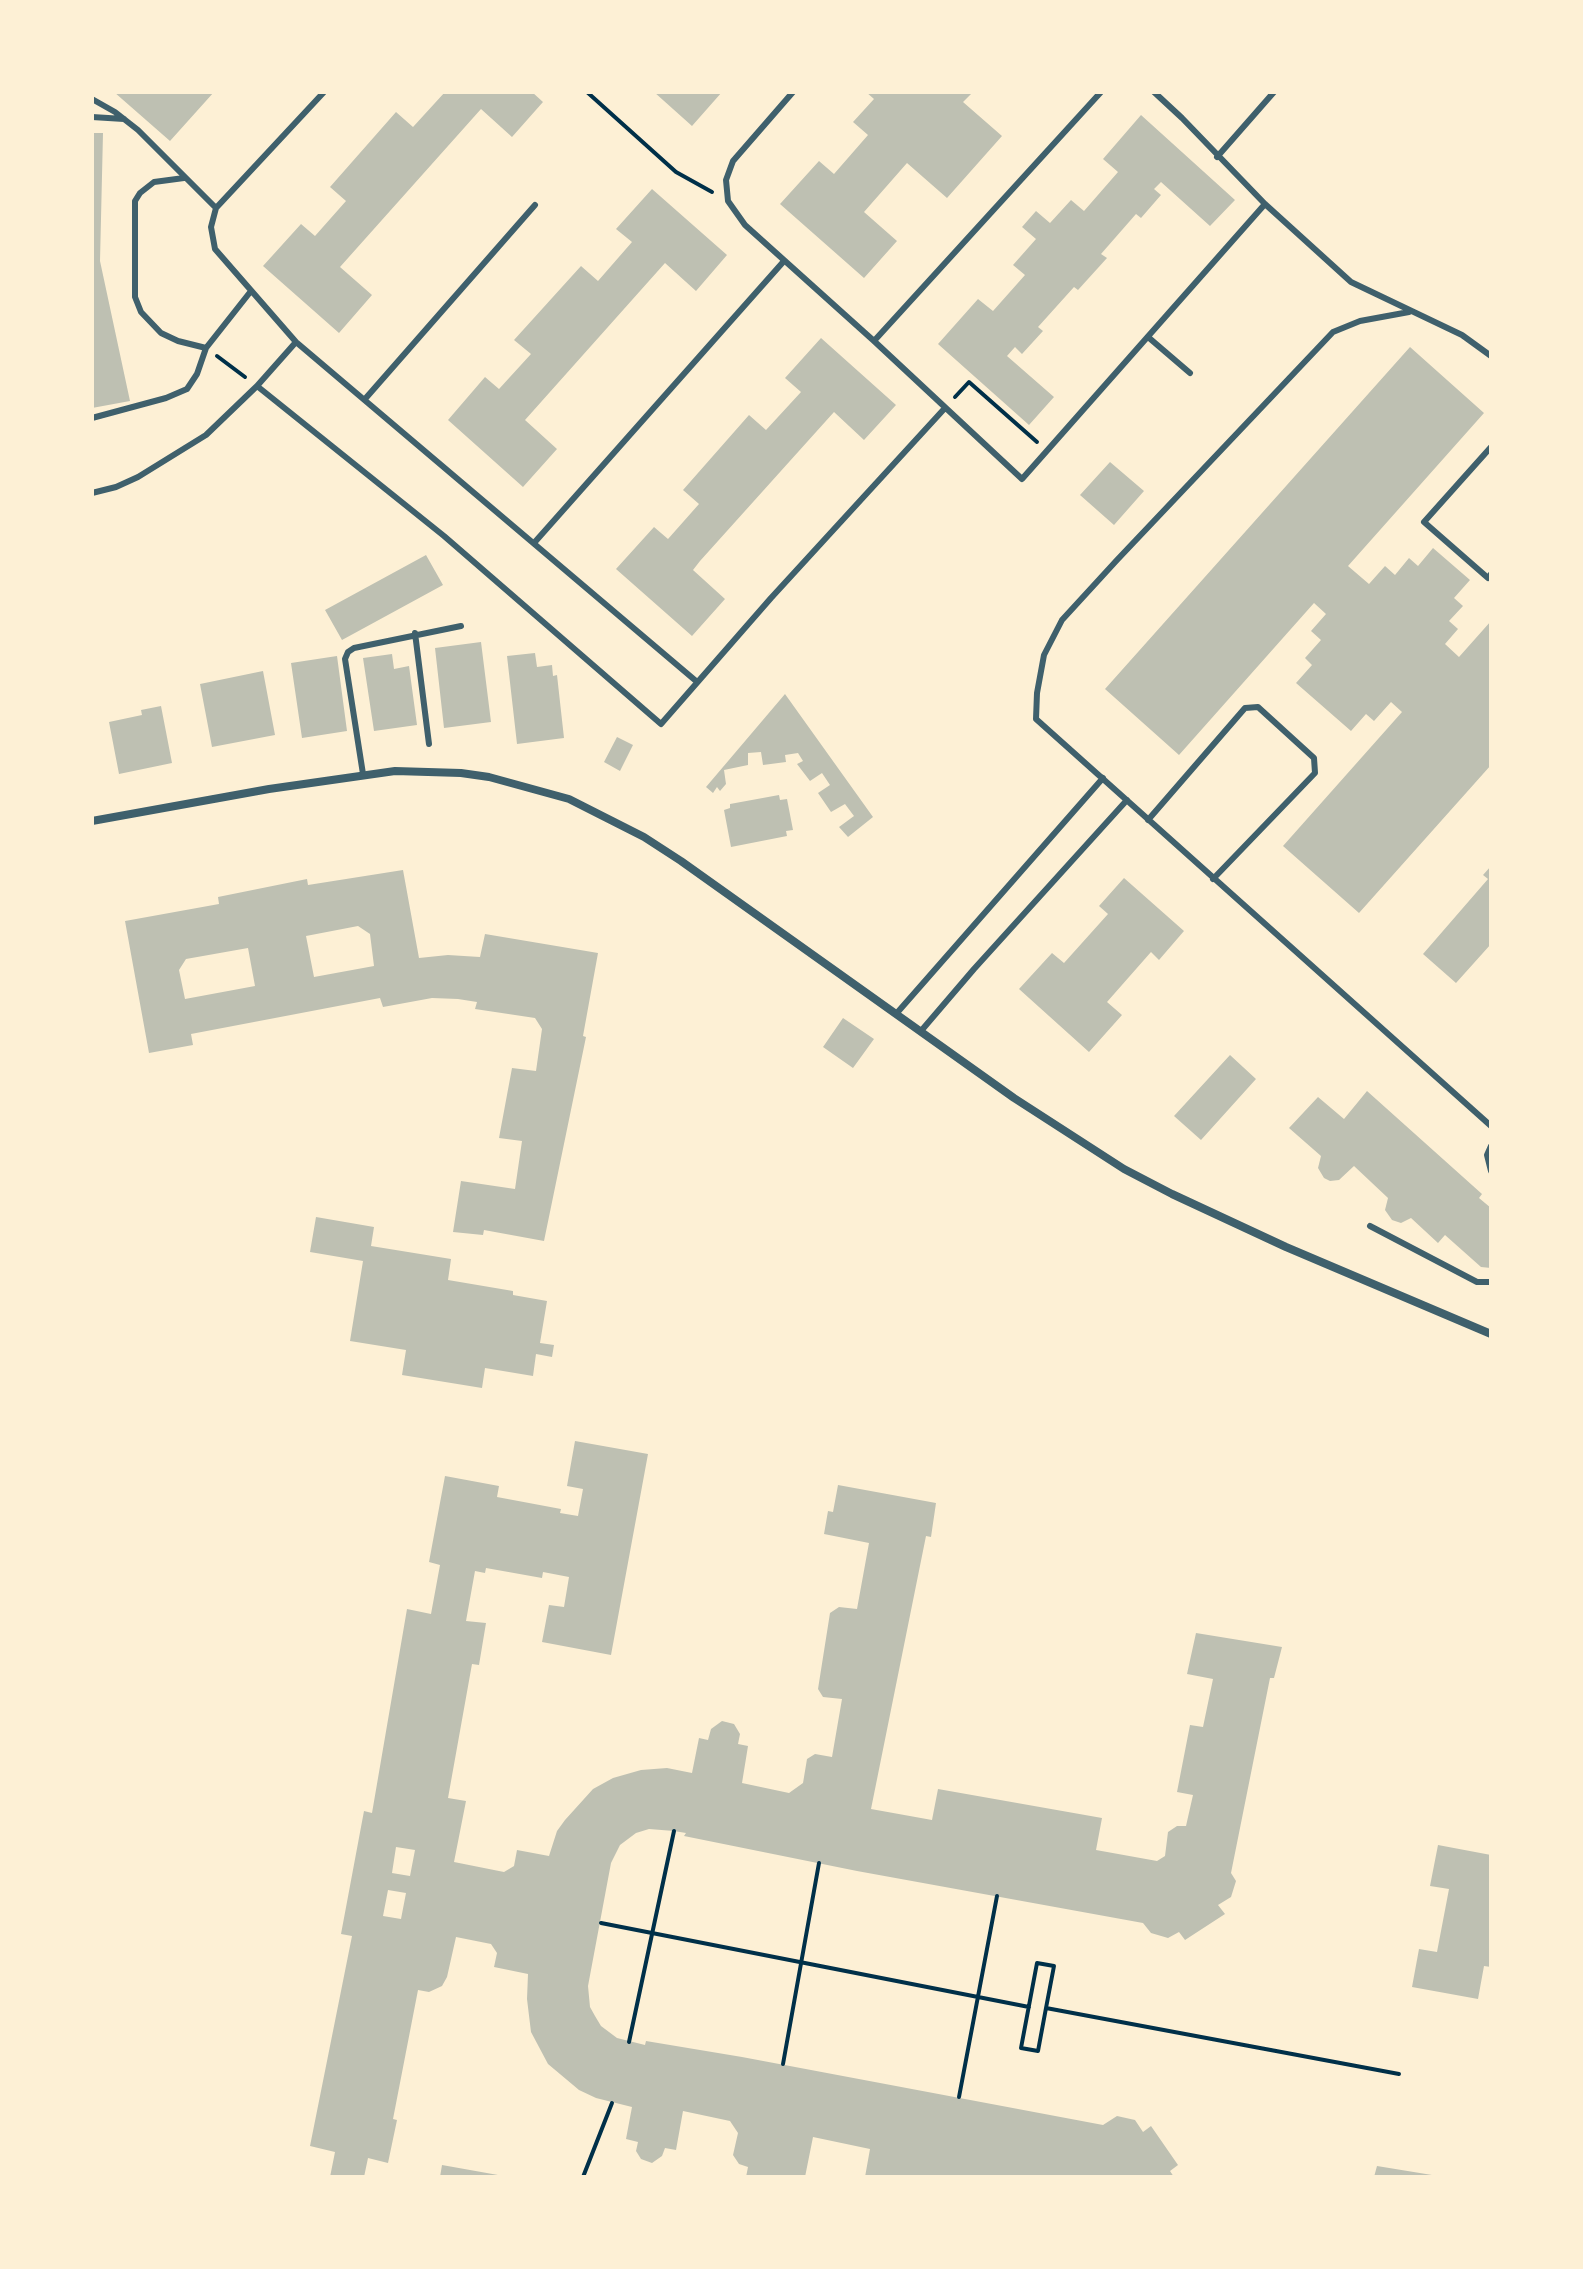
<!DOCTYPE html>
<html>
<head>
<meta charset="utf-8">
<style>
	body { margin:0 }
	#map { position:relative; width:1583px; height:2269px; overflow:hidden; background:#fdf0d5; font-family:"DejaVu Sans",sans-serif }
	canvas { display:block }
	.frame { position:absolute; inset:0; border:94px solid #fdf0d5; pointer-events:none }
</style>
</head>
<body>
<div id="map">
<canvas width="1583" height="2269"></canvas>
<div class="frame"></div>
</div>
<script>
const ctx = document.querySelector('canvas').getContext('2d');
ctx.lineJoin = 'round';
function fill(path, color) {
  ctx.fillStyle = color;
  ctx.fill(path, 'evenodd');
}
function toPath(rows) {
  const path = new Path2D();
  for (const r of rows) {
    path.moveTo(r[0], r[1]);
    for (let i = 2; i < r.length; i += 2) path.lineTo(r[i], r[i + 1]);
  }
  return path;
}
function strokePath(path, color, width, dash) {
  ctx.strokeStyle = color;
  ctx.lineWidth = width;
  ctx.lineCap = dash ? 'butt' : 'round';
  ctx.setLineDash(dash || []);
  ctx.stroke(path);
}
const building = toPath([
	[114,92,214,92,170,141],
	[445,92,532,92,543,102,512,137,481,109,340,267,372,295,339,333,263,266,301,224,315,236,346,201,330,187,396,112,413,127],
	[654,92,722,92,692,126],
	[866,92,973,92,963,102,1002,136,947,198,907,163,864,212,897,241,864,278,780,204,819,161,834,174,868,135,853,122,874,99],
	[1141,115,1235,200,1210,226,1161,182,1154,189,1161,195,1141,218,1136,214,1101,254,1107,258,1078,290,1074,287,1038,327,1043,331,1022,354,1015,347,1007,356,1054,397,1029,425,938,344,978,299,993,311,1025,275,1013,265,1036,239,1022,227,1036,211,1050,223,1071,200,1084,211,1118,172,1103,159],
	[92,133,103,133,100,261,130,401,92,408],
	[652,189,727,255,696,291,665,263,525,420,557,449,523,487,448,420,485,377,499,389,531,354,514,340,581,266,598,281,632,242,616,229],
	[821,338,896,405,864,440,834,412,700,561,693,570,725,599,692,636,616,569,654,527,668,539,699,504,683,490,749,415,766,430,801,392,785,378],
	[1410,347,1484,413,1348,566,1369,584,1385,566,1395,575,1409,558,1418,566,1433,548,1470,580,1454,598,1463,606,1449,621,1458,629,1445,644,1459,657,1491,621,1491,765,1359,913,1283,846,1402,712,1391,702,1374,721,1366,714,1351,731,1296,683,1312,665,1305,658,1321,640,1311,631,1326,614,1314,603,1179,755,1105,689],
	[1110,462,1144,491,1114,525,1080,495],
	[426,555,443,585,342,640,325,610],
	[481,642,491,722,444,728,435,648],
	[535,653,537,667,552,665,553,676,557,675,564,738,517,744,507,656],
	[392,654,394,669,409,666,417,725,374,731,363,658],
	[337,656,347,731,302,738,291,663],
	[263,671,275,735,212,747,200,684],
	[785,694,873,817,848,837,839,827,854,816,845,804,831,812,818,793,830,785,822,773,810,781,797,764,803,761,798,753,785,755,786,762,763,765,761,752,748,753,748,765,724,770,726,784,720,791,717,787,713,793,706,787],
	[161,706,172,763,119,774,109,722,142,715,141,710],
	[617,737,633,745,620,771,604,762],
	[779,795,780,800,787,799,793,830,786,831,787,836,731,847,724,810,730,808,730,804],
	[1491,866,1491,944,1456,983,1423,954,1488,879,1483,875],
	[403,870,419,958,448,955,480,957,485,934,598,953,583,1036,586,1037,544,1241,484,1230,483,1235,453,1232,461,1181,515,1189,522,1141,499,1138,512,1068,536,1071,542,1029,535,1018,475,1009,477,1002,458,999,432,998,383,1007,380,998,191,1034,193,1045,149,1053,125,921,219,904,218,897,307,879,308,885],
	[358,926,370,934,374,966,314,977,306,936],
	[248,948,255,986,185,999,179,970,186,959],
	[1124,878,1184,931,1159,960,1151,952,1107,1002,1122,1015,1089,1052,1019,989,1052,953,1064,963,1108,914,1099,906],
	[843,1018,874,1039,853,1068,823,1047],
	[1230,1055,1256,1079,1201,1140,1174,1116],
	[1367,1091,1482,1194,1479,1198,1491,1208,1491,1268,1481,1267,1445,1235,1438,1243,1411,1218,1401,1223,1392,1220,1385,1210,1388,1198,1354,1166,1339,1180,1330,1181,1324,1178,1318,1168,1321,1156,1289,1128,1318,1097,1344,1119],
	[316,1217,374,1227,371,1246,451,1259,448,1280,513,1291,513,1295,547,1301,540,1343,554,1345,552,1357,536,1354,533,1376,485,1368,482,1388,402,1375,406,1350,350,1341,363,1261,310,1252],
	[575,1441,648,1454,611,1655,542,1642,549,1605,564,1607,569,1577,543,1572,542,1578,486,1568,485,1573,475,1571,466,1621,486,1623,479,1665,472,1664,448,1798,466,1801,454,1862,504,1872,514,1866,517,1850,549,1856,557,1831,565,1820,593,1789,613,1778,641,1770,667,1768,692,1773,699,1738,708,1740,711,1729,722,1721,734,1724,740,1734,738,1744,748,1746,742,1783,789,1793,803,1783,807,1759,815,1754,832,1757,842,1699,823,1697,818,1689,830,1613,839,1607,857,1609,869,1543,824,1534,828,1511,833,1512,838,1485,936,1503,931,1537,926,1536,871,1809,932,1820,938,1789,1102,1818,1096,1850,1157,1861,1165,1856,1168,1832,1177,1826,1186,1826,1193,1795,1177,1792,1190,1725,1203,1727,1213,1679,1187,1674,1196,1633,1282,1647,1274,1678,1270,1678,1231,1873,1236,1881,1231,1897,1218,1905,1225,1914,1185,1940,1179,1932,1168,1938,1151,1933,1143,1923,857,1871,684,1836,686,1833,674,1831,649,1829,636,1833,620,1845,611,1863,588,1986,590,2007,595,2016,601,2026,617,2038,645,2045,646,2041,742,2057,1103,2125,1117,2116,1135,2120,1143,2132,1151,2126,1178,2165,1170,2171,1174,2177,865,2177,870,2149,813,2137,805,2177,746,2177,748,2167,739,2164,733,2155,738,2133,730,2121,683,2111,676,2150,665,2148,662,2156,652,2163,641,2159,636,2151,638,2142,626,2139,632,2107,596,2098,579,2090,548,2064,531,2032,527,1999,528,1974,494,1967,497,1953,491,1944,456,1937,447,1977,442,1986,429,1992,418,1990,393,2119,397,2120,388,2163,368,2158,364,2177,330,2177,335,2152,310,2146,352,1936,341,1934,364,1811,372,1813,407,1609,431,1614,440,1565,429,1562,445,1476,499,1486,497,1497,561,1509,560,1513,578,1516,583,1489,567,1486],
	[396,1847,415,1850,410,1876,392,1873],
	[388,1890,406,1893,401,1919,383,1916],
	[1438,1845,1491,1855,1491,1967,1484,1966,1478,1999,1412,1987,1419,1949,1437,1952,1449,1889,1430,1886],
	[442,2165,498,2175,498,2177,440,2177],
	[1377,2166,1432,2175,1432,2177,1374,2177]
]);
const path = toPath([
	[587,92,676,172,712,192],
	[217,356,245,377],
	[955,397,969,382,1037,442],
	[601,1923,1029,2007],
	[1046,2008,1054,1966,1037,1963,1021,2048,1038,2051,1046,2008,1399,2074],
	[629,2042,674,1831],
	[783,2064,819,1863],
	[959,2097,997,1896],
	[583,2177,612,2103]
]);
const service = toPath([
	[793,92,733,161,726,180,728,201,745,225,874,341],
	[1101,92,874,341,1022,479,1265,204],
	[1154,92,1182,118,1265,204,1351,282,1462,335,1491,356],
	[92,99,115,112,138,130,216,208,211,227,215,249,296,342,696,681],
	[92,117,124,119],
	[1217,157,1274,92],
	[184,178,154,182,140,193,135,201,135,297,141,312,161,333,178,341,206,348],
	[216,208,324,92],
	[1409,312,1360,321,1333,332,1117,560,1062,620,1044,655,1037,693,1036,719,1491,1126],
	[1148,337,1190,373],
	[257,386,444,536,661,724,771,598,945,408],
	[365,399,535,205],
	[92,418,166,398,187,389,197,374,206,348,251,291],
	[1491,447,1424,522,1488,578,1491,574],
	[92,493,116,487,138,477,206,435,257,386,296,342],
	[534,543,784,261],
	[415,633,429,744],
	[363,774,345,659,348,652,354,648,461,626],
	[1148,820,1245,708,1258,707,1314,758,1315,773,1213,879],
	[896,1014,1103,778],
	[921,1031,974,969,1127,800],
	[1491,1146,1487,1155,1491,1171],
	[1370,1226,1477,1282,1491,1282]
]);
const minor = toPath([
	[92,821,269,789,395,771,461,773,489,777,569,799,644,837,681,861,1014,1098,1124,1169,1172,1194,1286,1247,1491,1334]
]);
fill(building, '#bec0b2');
strokePath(path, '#003049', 4);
strokePath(service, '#3f606c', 6);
strokePath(minor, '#3f606c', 8);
</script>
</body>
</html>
